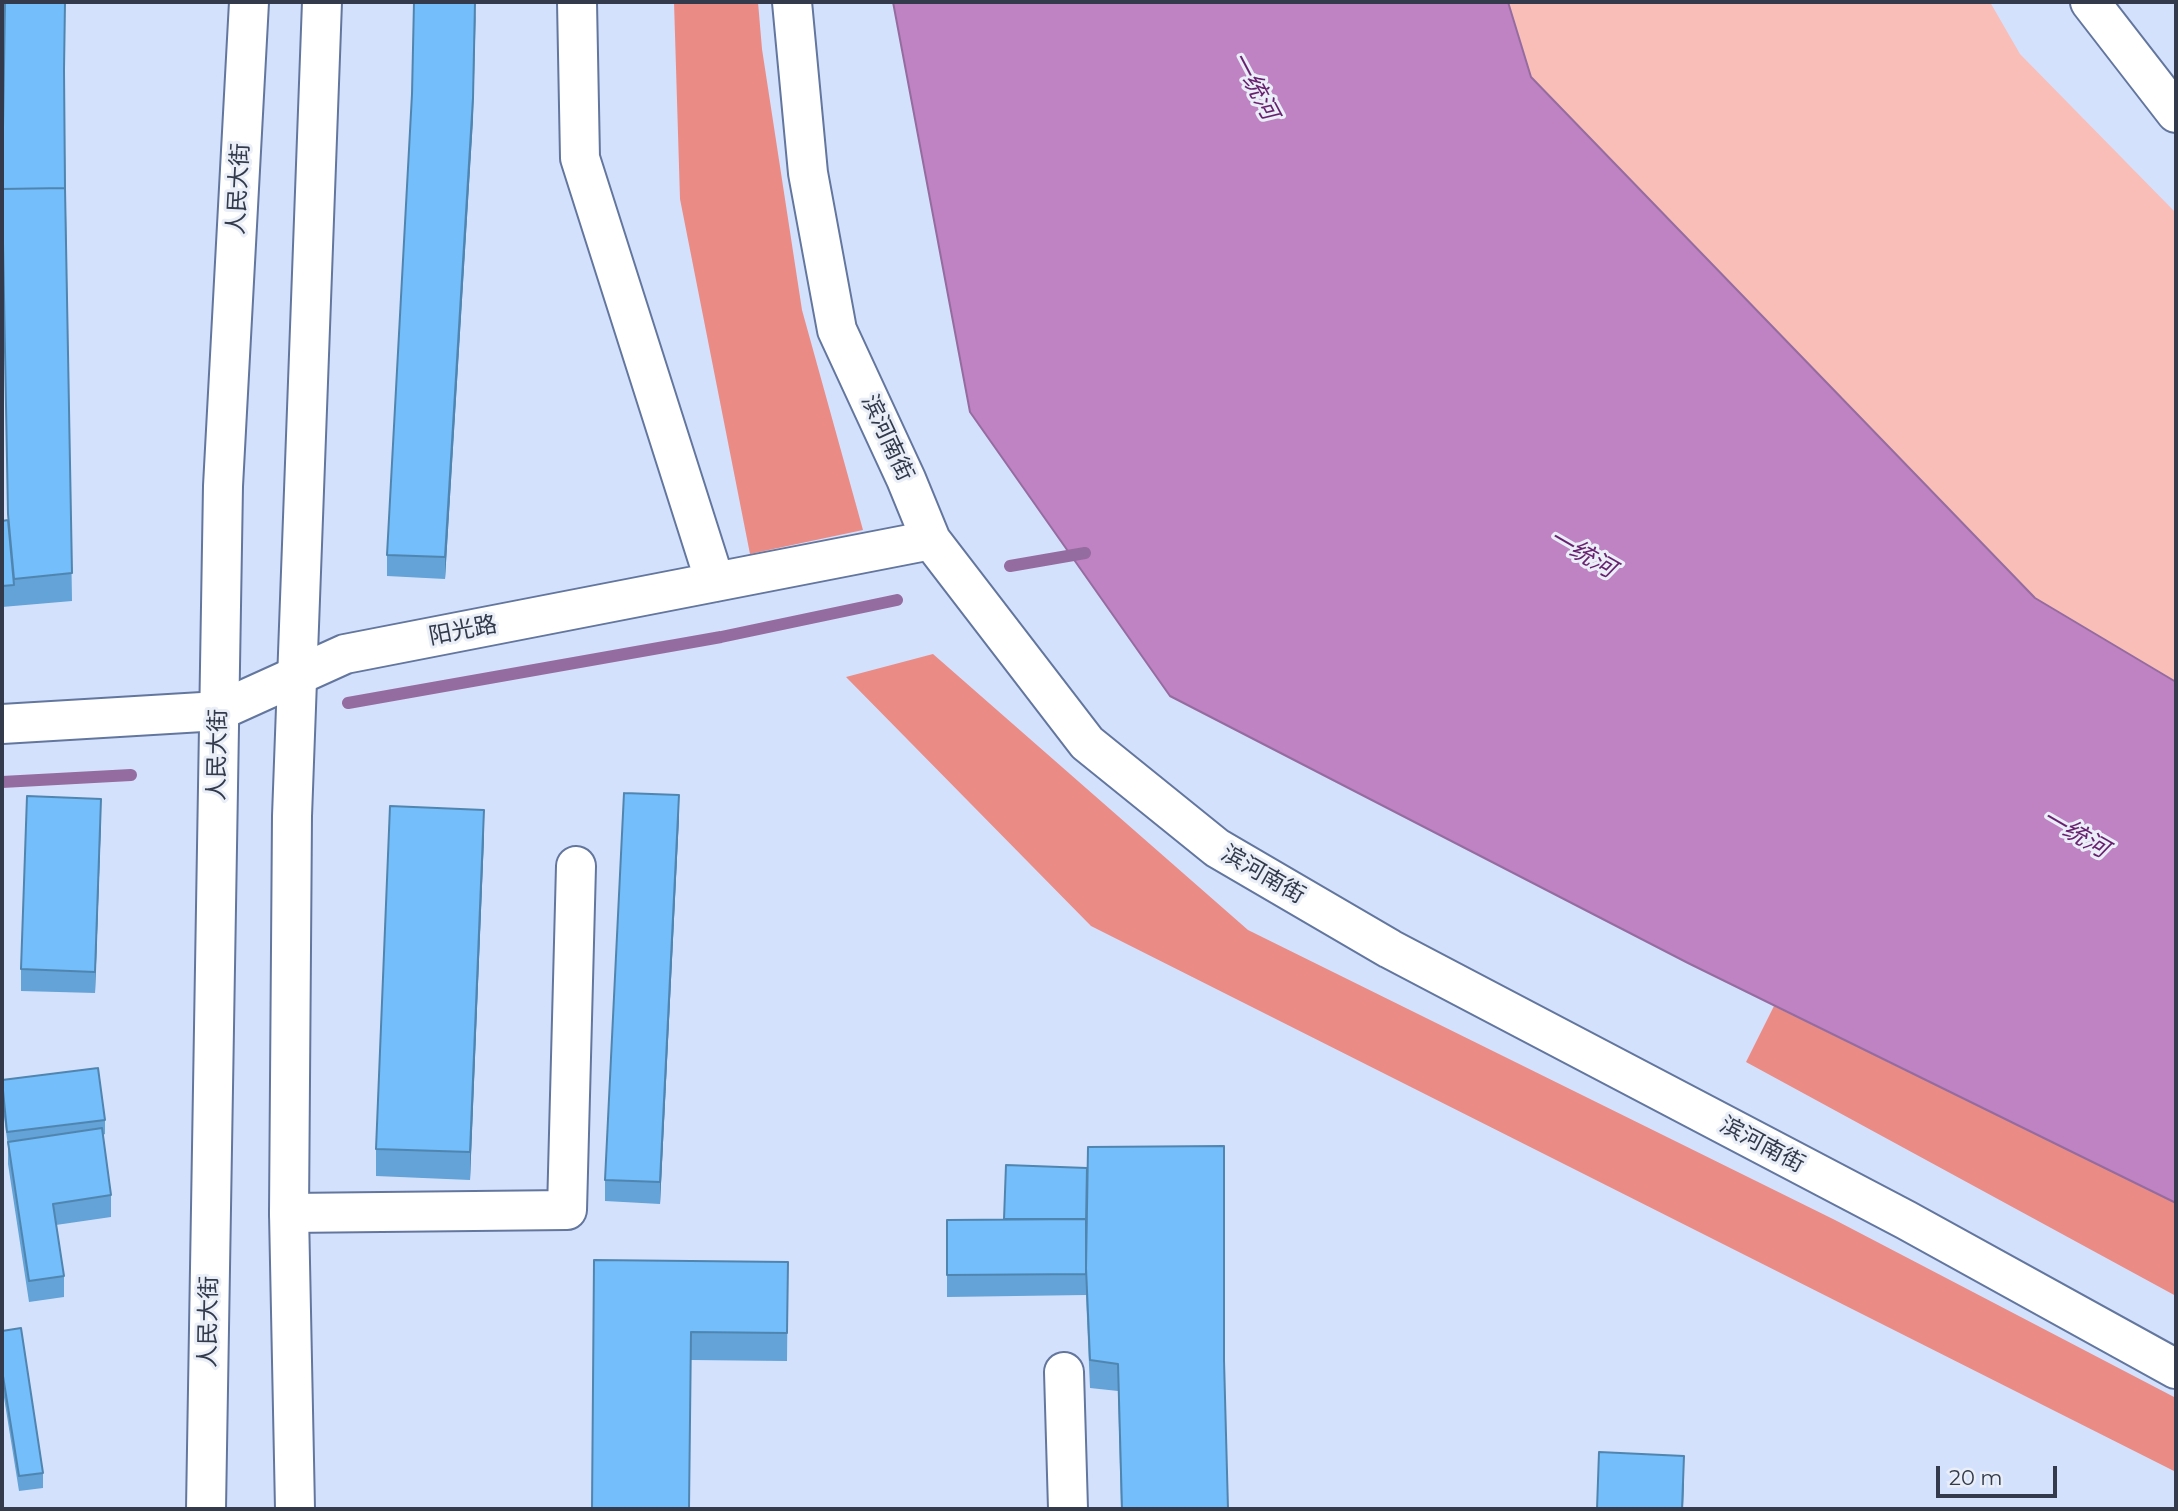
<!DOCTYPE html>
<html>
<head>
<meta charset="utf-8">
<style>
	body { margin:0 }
	#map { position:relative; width:2178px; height:1511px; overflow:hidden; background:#d4e1fc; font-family:Montserrat,sans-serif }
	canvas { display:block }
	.frame { position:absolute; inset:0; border:4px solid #323a4c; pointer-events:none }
	.scale { position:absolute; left:1936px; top:1466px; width:121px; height:32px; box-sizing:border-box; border:4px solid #323a4c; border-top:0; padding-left:9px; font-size:21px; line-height:24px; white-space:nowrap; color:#323a4c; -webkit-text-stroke:5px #e9eef7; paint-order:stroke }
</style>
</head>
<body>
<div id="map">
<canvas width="2178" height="1511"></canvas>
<div class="frame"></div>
<div class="scale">20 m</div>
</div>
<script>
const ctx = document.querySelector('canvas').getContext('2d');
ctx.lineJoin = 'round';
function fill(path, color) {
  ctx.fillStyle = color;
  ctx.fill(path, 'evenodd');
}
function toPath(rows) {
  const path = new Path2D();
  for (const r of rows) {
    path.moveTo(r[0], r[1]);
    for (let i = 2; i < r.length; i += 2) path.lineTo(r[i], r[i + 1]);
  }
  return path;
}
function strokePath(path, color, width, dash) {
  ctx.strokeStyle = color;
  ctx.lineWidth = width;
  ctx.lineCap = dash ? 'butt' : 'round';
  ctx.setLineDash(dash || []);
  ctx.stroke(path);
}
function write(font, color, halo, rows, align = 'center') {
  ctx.font = font + ' Montserrat,"Noto Sans SC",sans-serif';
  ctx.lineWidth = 6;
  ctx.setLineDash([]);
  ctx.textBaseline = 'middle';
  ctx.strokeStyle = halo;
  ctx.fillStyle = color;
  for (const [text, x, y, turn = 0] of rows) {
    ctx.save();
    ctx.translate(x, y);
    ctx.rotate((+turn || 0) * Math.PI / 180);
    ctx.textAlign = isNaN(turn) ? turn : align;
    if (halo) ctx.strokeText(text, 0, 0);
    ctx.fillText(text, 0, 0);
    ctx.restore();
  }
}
const green = toPath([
	[1508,2,1990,2,2020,54,2176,213,2176,682,2035,598,1531,77]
]);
const forest = toPath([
	[674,2,758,2,762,49,802,310,863,530,750,554,680,199],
	[933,654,1248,930,1835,1220,2176,1398,2176,1472,1091,926,846,677],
	[1774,1006,2176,1203,2176,1296,1746,1062]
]);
const water = toPath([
	[893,2,1508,2,1531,77,2035,598,2176,682,2176,1203,1688,963,1170,696,970,412,893,2]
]);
const stream = toPath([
	[1010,566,1085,553],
	[348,703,721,637,897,600],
	[2,782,131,775]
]);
const minor = toPath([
	[577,2,580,158,715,582],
	[792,2,808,173,837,330,906,479,931,540,1087,743,1217,848,1390,949,1906,1220,2176,1369],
	[2090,2,2176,113],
	[2,724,219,711,345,654,931,540],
	[289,1213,567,1210,576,866],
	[1064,1372,1068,1509]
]);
const tertiary = toPath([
	[206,1509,223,486,249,2],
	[295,1509,289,1213,292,816,322,2]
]);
const wall = toPath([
	[64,85,72,601,2,607,2,521,8,520,2,189],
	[412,94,473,119,445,579,387,576,387,555],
	[679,817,660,1204,605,1201,605,1180],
	[101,820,95,993,21,991,21,969],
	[484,837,470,1180,376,1176,376,1149],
	[2,1080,105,1120,105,1134,103,1135,111,1195,111,1217,56,1225,64,1276,64,1297,29,1302,8,1164,8,1146,2,1102],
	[1004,1219,1224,1360,1228,1509,1121,1509,1118,1391,1090,1388,1086,1295,947,1297,947,1220],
	[594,1260,788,1262,787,1361,691,1360],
	[2,1331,43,1473,43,1488,19,1491,2,1385]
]);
const shadedWall = toPath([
	[476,2,473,119,445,579,445,557],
	[679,795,679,817,660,1204,660,1182],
	[101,799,101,820,95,993,95,972],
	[484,810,484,837,470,1180,470,1152],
	[1684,1456,1684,1484,1683,1509,1682,1509]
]);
const building = toPath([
	[5,2,65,2,64,70,65,188,2,189,5,2],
	[414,2,475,2,473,98,445,557,387,555,412,94,414,2],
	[65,188,72,573,14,579,8,514,2,189,65,188],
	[8,520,14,585,2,586,2,521,8,520],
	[624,793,679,795,660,1182,605,1180,624,793],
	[27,796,101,799,95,972,21,969,27,796],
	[390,806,484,810,470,1152,376,1149,390,806],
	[98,1068,105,1120,7,1132,2,1080,98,1068],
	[102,1128,111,1195,53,1204,64,1276,29,1281,8,1142,102,1128],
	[1224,1146,1224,1360,1228,1509,1122,1509,1118,1364,1090,1360,1086,1268,1088,1147,1224,1146],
	[1006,1165,1087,1168,1086,1224,1086,1219,1004,1219,1006,1165],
	[1086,1219,1086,1274,947,1275,947,1220,1086,1219],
	[594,1260,788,1262,787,1333,691,1332,689,1509,592,1509,594,1260],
	[21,1328,43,1473,19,1476,2,1370,2,1331,21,1328],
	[1599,1452,1684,1456,1682,1509,1597,1509,1599,1452]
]);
const streetNames = [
	["人民大街",239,189,-87],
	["滨河南街",887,438,65],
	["阳光路",463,631,-11],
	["人民大街",218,755,-89],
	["滨河南街",1263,875,30],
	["滨河南街",1762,1145,28],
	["人民大街",209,1322,-89]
];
const waterNames = [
	["一统河",1254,86,62],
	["一统河",1582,554,30],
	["一统河",2075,834,30]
];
fill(green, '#f9beb8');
fill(forest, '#ea8c85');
fill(water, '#bf82c3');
strokePath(water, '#956c9f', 2);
strokePath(stream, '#956c9f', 12);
strokePath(minor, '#63769e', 42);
strokePath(tertiary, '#63769e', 42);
strokePath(minor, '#fff', 38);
strokePath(tertiary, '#fff', 38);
fill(wall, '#63a3d8');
fill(shadedWall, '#5085b0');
fill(building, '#73befb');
strokePath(building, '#5085b0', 2);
write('23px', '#323a4c', '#e9eef7', streetNames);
write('italic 24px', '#691f6f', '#e9eef7', waterNames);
</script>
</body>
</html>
